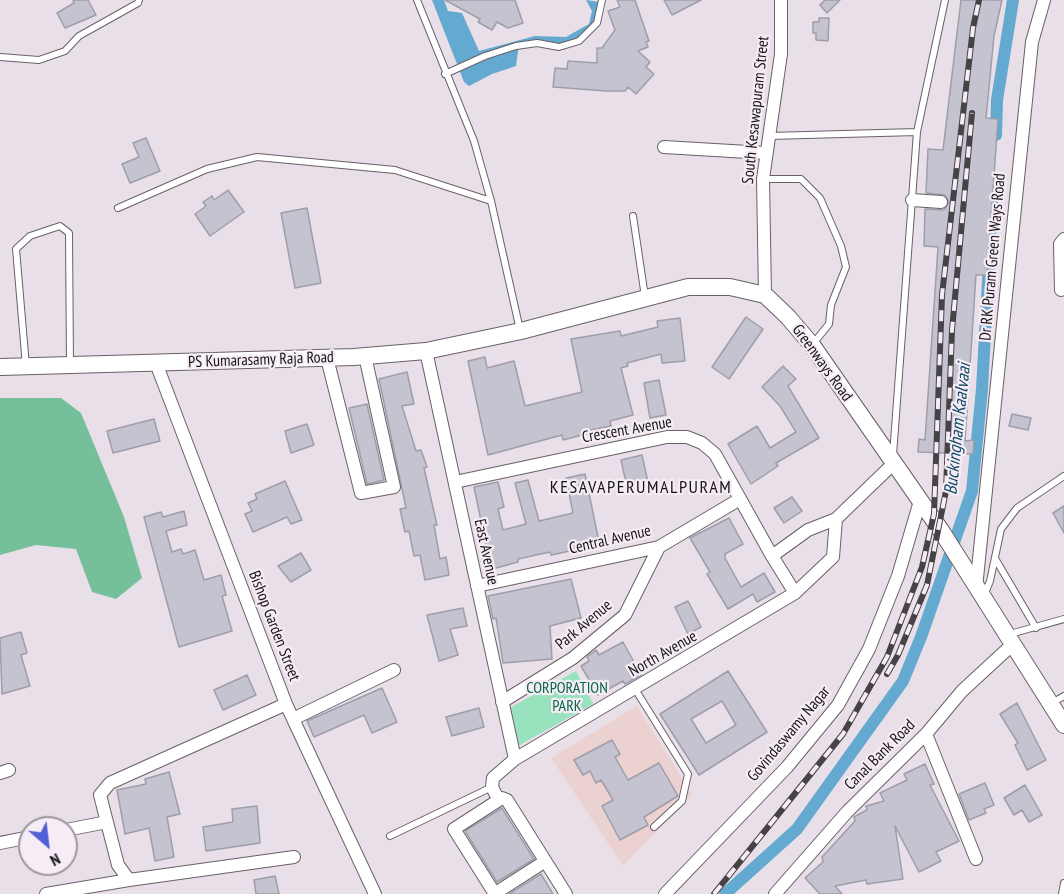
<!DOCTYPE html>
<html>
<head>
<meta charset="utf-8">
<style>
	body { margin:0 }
	#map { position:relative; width:1064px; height:894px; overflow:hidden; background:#e9dfe8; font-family:"PT Sans Narrow",sans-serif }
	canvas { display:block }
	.north { position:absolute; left:18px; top:816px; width:60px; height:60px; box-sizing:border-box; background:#f6ecf5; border:2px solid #9d969c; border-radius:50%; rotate:152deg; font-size:16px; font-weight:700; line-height:24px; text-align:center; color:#171417 }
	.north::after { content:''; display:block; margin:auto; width:21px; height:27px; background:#525fd5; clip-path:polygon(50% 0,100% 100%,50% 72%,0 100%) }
</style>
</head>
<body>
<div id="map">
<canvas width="1064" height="894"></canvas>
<div class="north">N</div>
</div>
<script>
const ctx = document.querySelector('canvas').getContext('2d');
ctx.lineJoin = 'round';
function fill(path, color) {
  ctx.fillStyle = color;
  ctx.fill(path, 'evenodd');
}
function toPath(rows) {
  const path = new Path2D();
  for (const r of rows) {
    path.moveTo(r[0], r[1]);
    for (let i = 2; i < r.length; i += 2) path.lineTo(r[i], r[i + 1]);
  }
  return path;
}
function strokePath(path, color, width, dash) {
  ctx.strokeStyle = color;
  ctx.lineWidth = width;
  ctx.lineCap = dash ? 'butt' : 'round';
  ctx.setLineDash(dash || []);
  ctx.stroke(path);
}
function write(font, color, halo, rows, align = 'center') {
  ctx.font = font + ' "PT Sans Narrow",sans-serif';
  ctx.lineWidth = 4.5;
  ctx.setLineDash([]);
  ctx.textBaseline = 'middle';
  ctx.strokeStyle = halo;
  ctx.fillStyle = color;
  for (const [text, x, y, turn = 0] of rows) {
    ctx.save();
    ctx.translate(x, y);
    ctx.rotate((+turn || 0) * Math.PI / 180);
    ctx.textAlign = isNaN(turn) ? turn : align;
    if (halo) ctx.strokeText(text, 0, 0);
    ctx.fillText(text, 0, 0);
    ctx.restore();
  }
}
const commercial = toPath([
	[637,706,692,795,623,866,551,758]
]);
const green = toPath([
	[576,671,593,704,518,746,508,709]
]);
const forest = toPath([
	[0,398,61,398,81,413,124,517,142,578,116,599,92,592,76,549,36,545,0,555]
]);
const water = toPath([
	[432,0,444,0,448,11,462,13,479,51,535,36,566,37,589,24,592,11,586,0,599,2,597,20,587,33,574,40,557,44,525,41,518,51,516,66,492,74,469,86,464,82]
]);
const canal = toPath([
	[996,135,997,100,1013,0],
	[725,894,797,829,903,681,921,637,972,491,982,389,993,188]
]);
const building = toPath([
	[73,0,88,0,96,15,65,28,57,13,74,3,73,0],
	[445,0,515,0,523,23,508,28,497,22,492,30,478,22,480,19,445,0],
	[617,0,635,0,649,41,646,42,648,47,638,51,650,62,646,67,654,74,636,94,628,87,625,91,606,91,553,87,555,68,567,69,568,61,597,63,597,48,602,48,615,30,608,11,620,7,617,0],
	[664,0,701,0,672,15,664,0],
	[825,0,840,0,827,13,820,5,825,0],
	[961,0,1002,0,994,36,986,118,998,119,987,275,976,275,965,441,974,440,973,454,918,452,919,439,925,440,938,247,924,246,925,209,944,210,949,202,945,195,926,193,928,149,943,150,961,0],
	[819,18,829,18,828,41,816,40,816,33,813,33,813,22,819,22,819,18],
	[146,138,160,171,130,183,122,164,139,157,133,143,146,138],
	[228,190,244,212,210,236,195,214,206,206,203,202,212,196,214,200,228,190],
	[307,208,321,283,295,288,281,213,307,208],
	[746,317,763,329,729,379,712,367,746,317],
	[680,318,685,361,662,363,661,354,627,363,628,366,621,368,633,415,610,421,611,426,585,431,586,434,563,440,562,435,488,455,468,361,485,357,487,368,514,361,525,406,582,392,571,339,620,331,621,336,658,327,657,321,680,318],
	[783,366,796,379,788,386,819,438,776,463,778,466,751,484,728,444,757,426,770,448,796,432,780,406,762,387,783,366],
	[407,372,414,404,402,406,416,451,421,450,427,467,424,468,437,525,434,525,440,559,446,557,449,575,425,580,420,555,414,556,409,531,405,532,400,509,406,508,379,379,407,372],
	[659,380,666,415,650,418,644,383,659,380],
	[367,404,384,480,367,484,349,408,367,404],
	[1012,414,1031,418,1028,430,1009,426,1012,414],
	[154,419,160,441,113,453,107,431,154,419],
	[307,424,314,445,291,453,285,431,307,424],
	[642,455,648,482,627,487,621,460,642,455],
	[585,474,599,542,570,551,551,555,550,552,518,559,518,562,485,571,480,547,486,545,474,487,498,482,504,507,498,509,503,530,526,524,515,483,528,480,539,521,573,513,566,478,585,474],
	[285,481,302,520,291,524,287,517,253,532,245,514,252,511,248,503,257,499,255,494,285,481],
	[792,497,802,511,784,523,774,508,792,497],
	[1064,506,1064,533,1053,513,1064,506],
	[184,511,187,525,166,531,172,552,181,549,183,554,195,550,204,580,221,575,226,595,222,596,232,631,179,647,144,517,161,512,163,517,184,511],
	[729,518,743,544,725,554,725,558,741,587,764,573,775,592,757,602,753,594,728,609,707,574,710,572,690,538,729,518],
	[301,553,311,570,291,582,278,566,301,553],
	[571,579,581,618,550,626,552,659,503,663,496,618,493,619,488,596,571,579],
	[688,601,701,627,688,634,675,607,688,601],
	[463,608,467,626,450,629,458,655,439,661,427,615,463,608],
	[21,632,27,653,21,655,30,686,2,694,0,638,21,632],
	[623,642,641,675,625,684,623,681,598,695,581,666,589,661,587,657,596,650,599,655,623,642],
	[728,671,767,732,699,775,660,714,728,671],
	[722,701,736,725,706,743,691,719,722,701],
	[247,675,256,695,223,710,214,690,247,675],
	[382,688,397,722,372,733,364,715,314,737,307,721,382,688],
	[1017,703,1046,760,1027,770,1015,745,1018,743,1000,714,1017,703],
	[479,708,484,727,452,736,446,717,479,708],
	[612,740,620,754,615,757,628,780,659,763,678,796,644,817,648,825,620,840,602,806,613,800,601,780,596,783,590,771,583,775,574,760,612,740],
	[925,764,934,784,930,785,959,841,936,852,941,861,919,872,895,826,903,879,867,884,866,880,835,886,842,894,820,894,805,878,823,862,822,857,855,821,854,817,867,810,866,806,884,801,880,793,907,780,904,774,925,764],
	[169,772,180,814,167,817,174,857,155,861,149,828,125,834,117,790,146,784,145,779,169,772],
	[985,783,994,805,984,809,986,813,969,820,959,794,985,783],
	[1025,785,1042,815,1029,822,1022,810,1014,815,1004,798,1025,785],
	[257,806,260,843,206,851,203,827,233,822,232,809,257,806],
	[502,808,534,859,497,882,465,831,502,808],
	[541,874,553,894,509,894,541,874],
	[275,876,279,894,256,894,254,880,275,876]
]);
const lane = toPath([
	[417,0,474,141,491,201,520,330],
	[0,57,39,60,65,51,79,36,138,3,139,0],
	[445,74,485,56,516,46,537,43,559,47,579,41,597,23,602,0],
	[769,136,917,132],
	[763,179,801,179,820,198,841,246,846,267,831,305,829,324,812,345],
	[118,208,207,169,257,157,395,170,491,201],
	[633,216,645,297],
	[26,366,16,249,30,236,60,226,69,233,70,365],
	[893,455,917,132,945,0],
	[996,560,1036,628],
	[985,593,990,581,1001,529,1017,508,1064,476],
	[1010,634,1064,619],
	[635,689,688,774,682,801,654,827],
	[1052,703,1064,696],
	[390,836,492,787],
	[1062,894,1064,883]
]);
const street = toPath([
	[664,147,765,153],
	[912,200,941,202],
	[1061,290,1060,244,1064,239],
	[765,295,763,179,781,54,781,0],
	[426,351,515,759],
	[327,358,361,493,394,487,365,356],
	[156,363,286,704,375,894],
	[455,482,667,437,687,437,702,443,715,454,772,556,795,593],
	[772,556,808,530,836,519],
	[477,586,659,547,740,499],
	[976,588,1032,42,1044,0],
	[502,702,573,658,625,615,659,547],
	[286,704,110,783,100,795,118,865,129,880,294,857],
	[293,719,394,670],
	[926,734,976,859],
	[0,773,9,770],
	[498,799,492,787,493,778,515,759,795,593,833,557,836,519,892,465],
	[66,830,107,822],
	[0,843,30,837],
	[46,894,129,880],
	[494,894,544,862],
	[495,894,454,829,502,798,507,800,566,894],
	[665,894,787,767,838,705,869,649,898,576,920,501],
	[775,894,847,812,926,734,962,691,1013,644]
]);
const secondary = toPath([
	[0,367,354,357,426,351,521,331,688,287,730,287,765,295,788,317,812,345,942,532,1064,725]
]);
const rail = toPath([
	[887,674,898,655,927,585,946,491,952,330,972,113],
	[714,894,843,734,887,657,922,567,934,514,942,295,973,28,979,0]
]);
const streetNames = [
	["South Kesawapuram Street",756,110,-84],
	["Dr RK Puram Green Ways Road",993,257,-85],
	["PS Kumarasamy Raja Road",261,360,-2],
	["Greenways Road",822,363,54],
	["Crescent Avenue",627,430,-10],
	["Central Avenue",610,540,-13],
	["East Avenue",486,552,78],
	["Park Avenue",584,625,-40],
	["Bishop Garden Street",274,626,69],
	["North Avenue",663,654,-30],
	["Govindaswamy Nagar",789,734,-50],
	["Canal Bank Road",880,755,-45]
];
const parkNames = [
	["CORPORATION",567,688],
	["PARK",567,706]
];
const waterNames = [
	["Buckingham Kaalvaai",958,429,-84]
];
const neighbourhoodNames = [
	["KESAVAPERUMALPURAM",641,488]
];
fill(commercial, '#ecd1d1');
fill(green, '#99e2be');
fill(forest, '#75bf9b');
fill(water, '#63a9d0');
strokePath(canal, '#63a9d0', 12);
fill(building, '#c4c3cf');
strokePath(building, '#9e9eaa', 1.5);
strokePath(lane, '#696068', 8);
strokePath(street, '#696068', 14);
strokePath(secondary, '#696068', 18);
strokePath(lane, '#fff', 6);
strokePath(street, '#fff', 12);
strokePath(secondary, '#fff', 16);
strokePath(rail, '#464246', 6);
strokePath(rail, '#f6ecf5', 4, [11]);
write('16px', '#171417', '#f6ecf5', streetNames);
write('16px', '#076746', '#f6ecf5', parkNames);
write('italic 18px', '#124a66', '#f6ecf5', waterNames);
ctx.letterSpacing = '1.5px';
write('18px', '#171417', '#f6ecf5', neighbourhoodNames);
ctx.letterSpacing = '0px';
</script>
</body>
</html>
